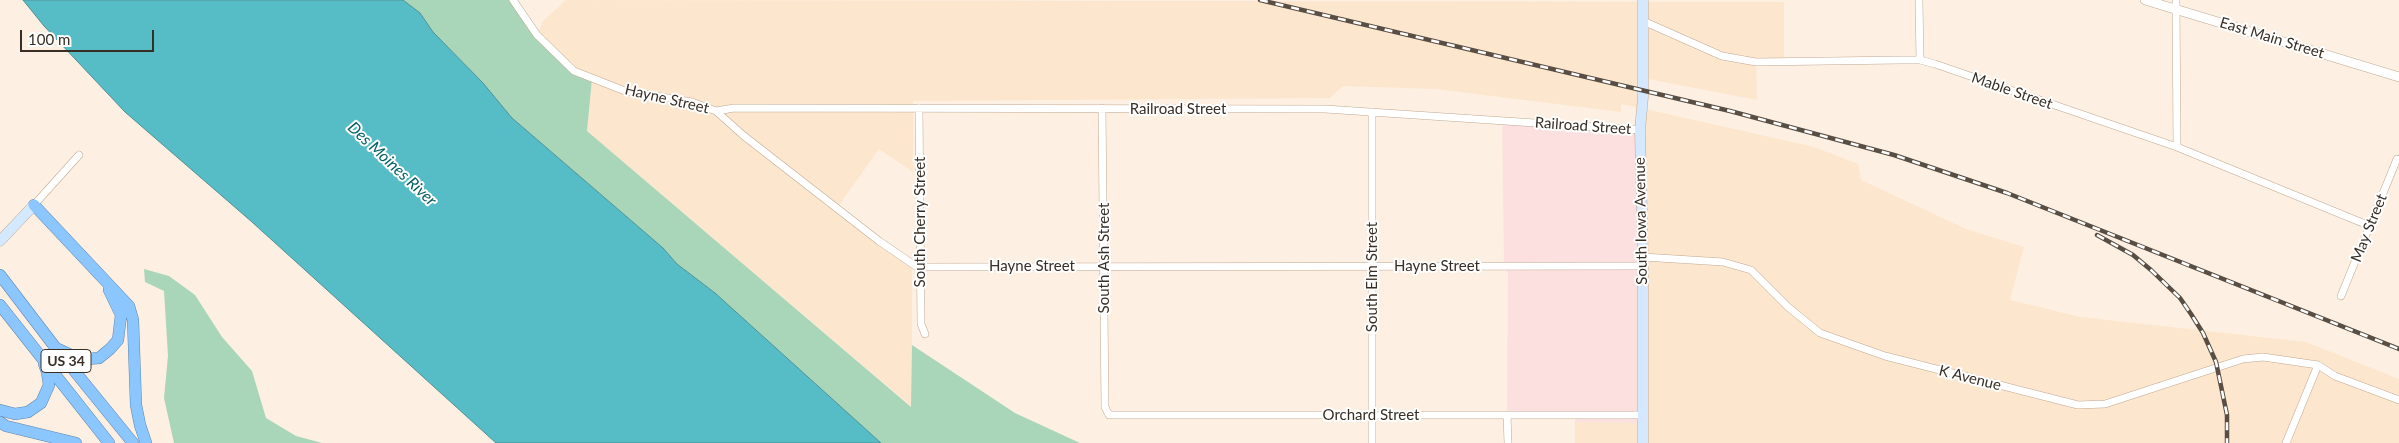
<!DOCTYPE html>
<html>
<head>
<meta charset="utf-8">
<style>
	body { margin:0 }
	#map { position:relative; width:2399px; height:443px; overflow:hidden; background:#fdefe1; font-family:Lato,sans-serif }
	canvas { display:block }
	.scale { position:absolute; left:20px; top:30px; width:134px; height:22px; box-sizing:border-box; border:2px solid #372e25; border-top:0; padding-left:6px; font-size:15px; line-height:18px; white-space:nowrap; color:#372e25; -webkit-text-stroke:4px #fff; paint-order:stroke }
</style>
</head>
<body>
<div id="map">
<canvas width="2399" height="443"></canvas>
<div class="scale">100 m</div>
</div>
<script>
const ctx = document.querySelector('canvas').getContext('2d');
ctx.lineJoin = 'round';
function fill(path, color) {
  ctx.fillStyle = color;
  ctx.fill(path, 'evenodd');
}
function toPath(rows) {
  const path = new Path2D();
  for (const r of rows) {
    path.moveTo(r[0], r[1]);
    for (let i = 2; i < r.length; i += 2) path.lineTo(r[i], r[i + 1]);
  }
  return path;
}
function strokePath(path, color, width, dash) {
  ctx.strokeStyle = color;
  ctx.lineWidth = width;
  ctx.lineCap = dash ? 'butt' : 'round';
  ctx.setLineDash(dash || []);
  ctx.stroke(path);
}
function write(font, color, halo, rows, align = 'center') {
  ctx.font = font + ' Lato,sans-serif';
  ctx.lineWidth = 4;
  ctx.setLineDash([]);
  ctx.textBaseline = 'middle';
  ctx.strokeStyle = halo;
  ctx.fillStyle = color;
  for (const [text, x, y, turn = 0] of rows) {
    ctx.save();
    ctx.translate(x, y);
    ctx.rotate((+turn || 0) * Math.PI / 180);
    ctx.textAlign = isNaN(turn) ? turn : align;
    if (halo) ctx.strokeText(text, 0, 0);
    ctx.fillText(text, 0, 0);
    ctx.restore();
  }
}
const commercial = toPath([
	[1502,119,1640,130,1643,423,1575,422,1576,415,1507,415,1508,273,1504,266]
]);
const built = toPath([
	[566,0,1784,2,1784,61,1756,62,1757,100,1643,78,1641,108,1814,147,1858,164,1861,180,1966,229,2024,247,2010,300,2080,317,2306,342,2399,379,2399,443,1575,443,1575,422,1642,423,1641,108,1621,104,1621,112,1436,89,1343,86,1330,98,913,101,913,172,879,149,837,208,912,264,912,407,587,131,592,79,574,71,537,35,543,21]
]);
const green = toPath([
	[403,0,513,0,538,35,574,71,592,79,587,131,911,407,912,345,1015,413,1080,443,881,443,715,293,677,264,663,248,512,118,483,83,433,32,420,13],
	[144,269,169,276,195,295,222,337,252,371,266,418,296,436,322,443,174,443,164,398,168,356,164,291,145,282]
]);
const water = toPath([
	[23,0,403,0,420,13,433,32,483,83,512,118,663,248,677,264,715,293,881,443,496,443,252,222,125,112,44,26,23,0]
]);
const minor = toPath([
	[513,0,537,35,574,71,625,91,692,102,716,111,744,136,879,241,917,267,1643,266],
	[2176,0,2177,147],
	[1919,1,1920,60],
	[1643,21,1722,56,1756,62,1901,60,1920,60,1935,64,2177,147,2370,226],
	[919,108,921,324,925,334],
	[1102,108,1105,407,1109,415,1643,415],
	[716,111,734,108,1325,109,1640,130],
	[1372,112,1372,443],
	[34,205,79,155],
	[1643,257,1723,262,1751,270,1788,307,1820,333,1885,356,2078,405,2105,404,2243,359,2263,357,2318,365,2335,376,2399,400],
	[2341,296,2397,159],
	[1507,415,1508,443],
	[2286,443,2318,365]
]);
const tertiary = toPath([
	[2145,0,2399,77]
]);
const secondary = toPath([
	[1643,0,1643,97,1640,130,1643,257,1643,443],
	[0,241,34,205]
]);
const trunk = toPath([
	[34,205,129,306,133,320,136,405,140,425,146,443],
	[0,275,55,347,133,443],
	[0,305,109,443],
	[58,349,75,357,87,359,99,358,110,349,118,340,121,315,109,290],
	[0,410,15,414,28,412,41,403,49,385,47,372,44,364],
	[0,422,6,426,76,443]
]);
const rail = toPath([
	[1260,0,1730,111,1894,155,2007,193,2399,349],
	[2097,235,2133,255,2151,270,2180,298,2191,314,2203,333,2216,362,2227,415,2227,443]
]);
const shields = [
	[66,361,50]
];
const shieldNames = [
	["US 34",66,361]
];
const streetNames = [
	["East Main Street",2272,38,17],
	["Mable Street",2012,91,19],
	["Hayne Street",667,99,13],
	["Railroad Street",1178,109],
	["Railroad Street",1583,126,4],
	["South Iowa Avenue",1641,221,-91],
	["South Cherry Street",920,222,-90],
	["May Street",2369,228,-68],
	["South Ash Street",1104,258,-90],
	["Hayne Street",1032,266],
	["Hayne Street",1437,266],
	["South Elm Street",1372,277,-90],
	["K Avenue",1970,378,14],
	["Orchard Street",1371,415]
];
const waterNames = [
	["Des Moines River",392,164,43]
];
fill(commercial, '#fbe0df');
fill(built, '#fde6ce');
fill(green, '#a9d6b8');
fill(water, '#56bcc6');
strokePath(water, '#4d9196', 1);
strokePath(minor, '#c0a993', 8);
strokePath(tertiary, '#c0a993', 10);
strokePath(secondary, '#c0a993', 11);
strokePath(trunk, '#5c87b2', 12);
strokePath(minor, '#fff', 7);
strokePath(tertiary, '#fff', 9);
strokePath(secondary, '#d4e9ff', 10);
strokePath(trunk, '#8cc6fe', 11);
strokePath(rail, '#584e44', 4.5);
strokePath(rail, '#fff', 2.5, [8]);
for (const [x, y, w] of shields) {
  const box = new Path2D();
  box.roundRect(x - w / 2, y - 11.5, w, 23, 4);
  ctx.fillStyle = '#fff';
  ctx.fill(box);
  strokePath(box, '#372e25', 1);
}
write('bold 14px', '#372e25', null, shieldNames);
write('15px', '#372e25', '#fff', streetNames);
write('italic 16px', '#036067', '#fff', waterNames);
</script>
</body>
</html>
